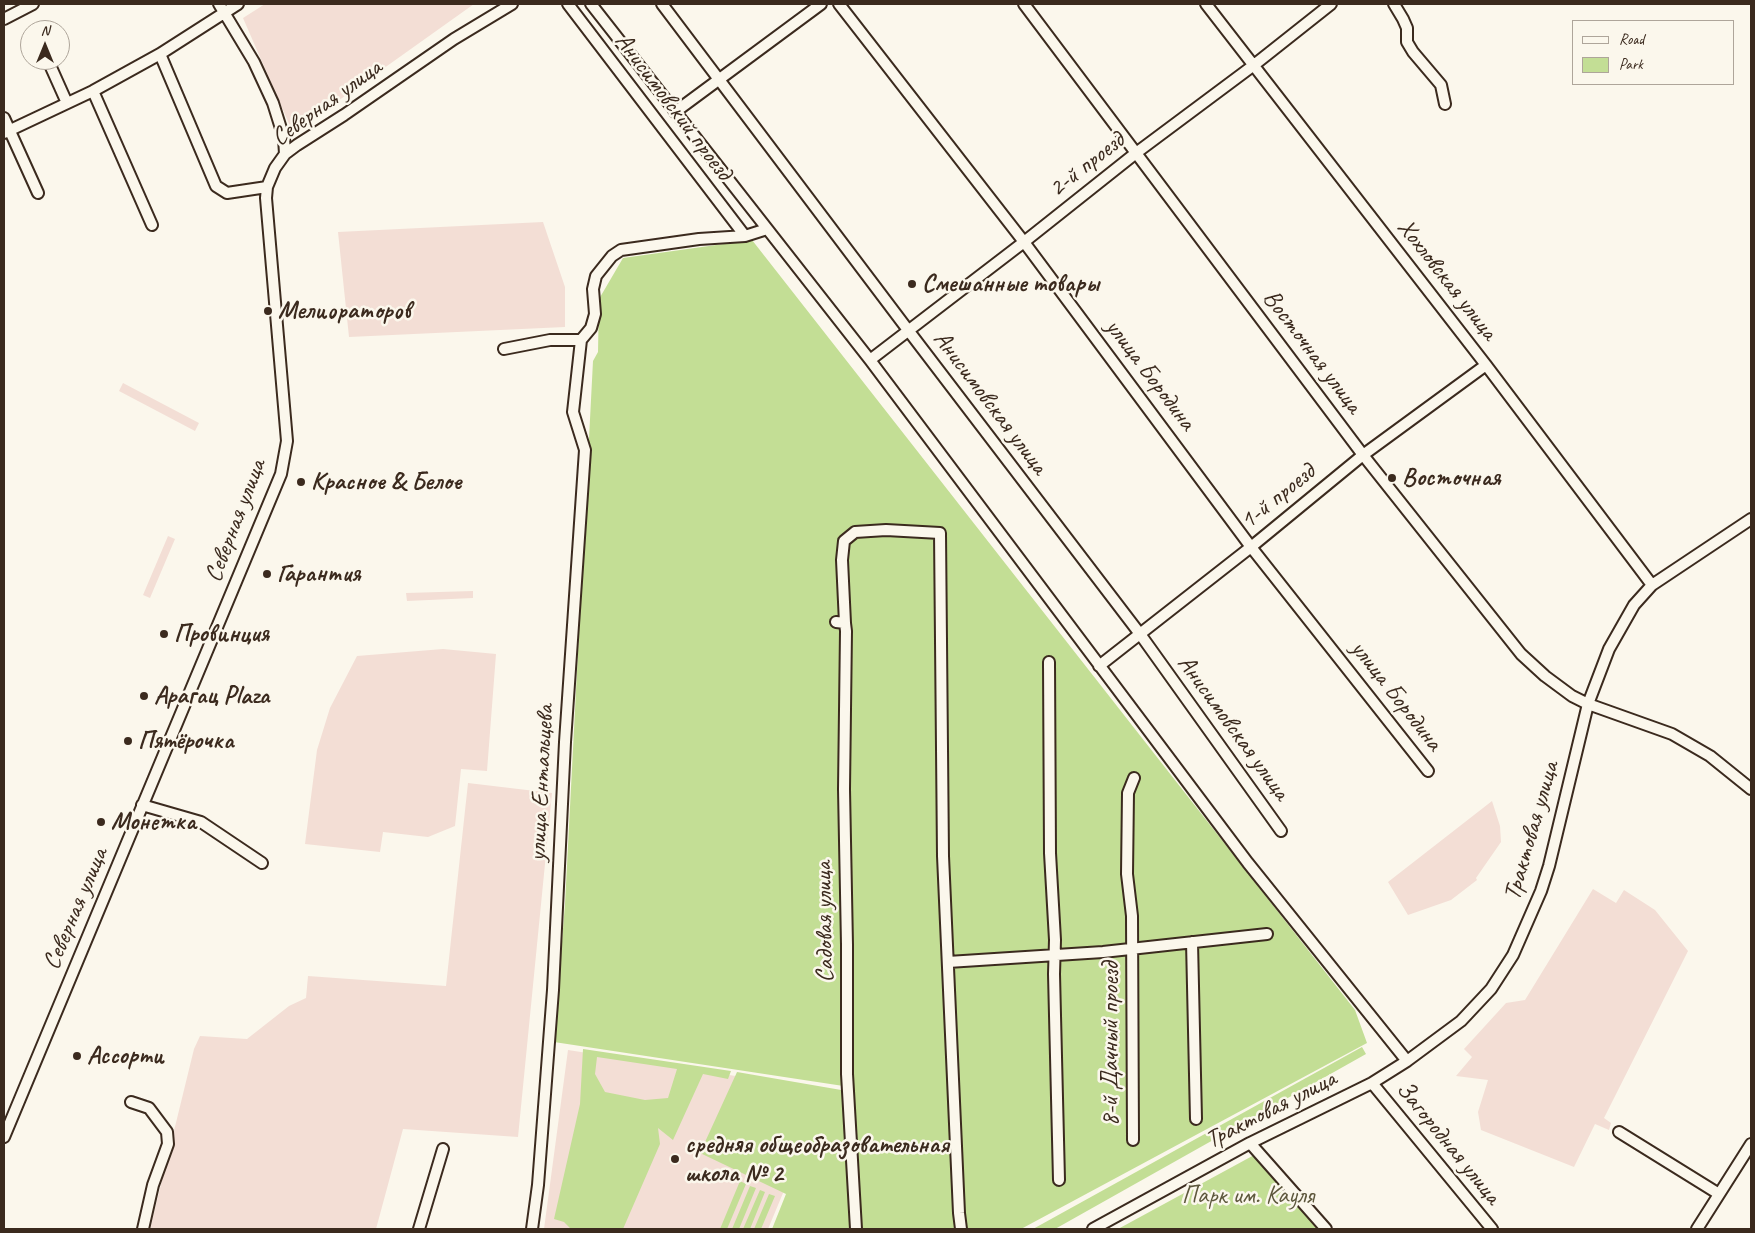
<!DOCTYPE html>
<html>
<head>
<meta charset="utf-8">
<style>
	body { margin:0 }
	#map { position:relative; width:1755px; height:1233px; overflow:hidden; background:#fbf7ec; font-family:Caveat,sans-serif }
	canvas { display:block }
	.frame { position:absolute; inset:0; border:5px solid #3b2a1e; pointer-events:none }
	.legend { position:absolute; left:1572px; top:20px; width:162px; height:65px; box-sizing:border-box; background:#fbf7ec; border:1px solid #aea59a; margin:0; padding:6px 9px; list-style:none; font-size:15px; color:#3b2a1e }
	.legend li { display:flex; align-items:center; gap:10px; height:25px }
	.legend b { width:25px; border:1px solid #aea59a }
	.north { position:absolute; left:20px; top:20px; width:50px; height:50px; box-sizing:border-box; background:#fbf7ec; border:1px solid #aea59a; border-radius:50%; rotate:0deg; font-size:14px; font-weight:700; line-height:20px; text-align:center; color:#3b2a1e }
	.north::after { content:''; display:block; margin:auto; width:18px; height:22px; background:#3b2a1e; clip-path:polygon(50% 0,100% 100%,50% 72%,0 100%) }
</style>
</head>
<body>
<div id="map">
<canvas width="1755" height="1233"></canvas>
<div class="frame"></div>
<ul class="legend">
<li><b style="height:6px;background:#fbf7ec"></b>Road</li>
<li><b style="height:14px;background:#c3de95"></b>Park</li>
</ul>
<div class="north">N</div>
</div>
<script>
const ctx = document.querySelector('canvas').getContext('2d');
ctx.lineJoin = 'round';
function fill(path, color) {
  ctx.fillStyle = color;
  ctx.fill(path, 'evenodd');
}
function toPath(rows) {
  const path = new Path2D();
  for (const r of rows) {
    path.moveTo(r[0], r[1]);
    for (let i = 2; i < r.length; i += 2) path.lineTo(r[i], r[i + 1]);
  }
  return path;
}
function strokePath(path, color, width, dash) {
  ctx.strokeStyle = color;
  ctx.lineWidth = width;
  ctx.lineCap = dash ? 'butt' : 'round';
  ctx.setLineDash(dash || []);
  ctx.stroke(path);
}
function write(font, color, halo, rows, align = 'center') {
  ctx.font = font + ' Caveat,sans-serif';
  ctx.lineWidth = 5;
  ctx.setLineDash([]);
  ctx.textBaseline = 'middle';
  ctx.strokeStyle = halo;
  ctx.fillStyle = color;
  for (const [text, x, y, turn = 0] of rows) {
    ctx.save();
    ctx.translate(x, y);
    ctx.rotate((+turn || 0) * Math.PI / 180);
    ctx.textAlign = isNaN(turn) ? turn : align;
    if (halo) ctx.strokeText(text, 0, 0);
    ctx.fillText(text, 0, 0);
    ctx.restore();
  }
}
const built = toPath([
	[265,4,474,4,293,133,243,18],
	[543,222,565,287,565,327,349,337,338,232],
	[123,383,199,423,195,431,119,391],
	[168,536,175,539,150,598,143,595],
	[473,591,473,598,407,601,406,593],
	[443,649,496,654,487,771,461,769,455,826,428,837,383,832,380,852,305,844,317,750,330,708,357,656],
	[468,783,552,793,518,1137,403,1129,376,1229,150,1229,194,1049,200,1036,247,1039,289,1006,306,998,308,976,446,986],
	[1492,801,1500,826,1501,842,1476,878,1477,880,1451,900,1408,915,1388,882],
	[1593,889,1616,903,1624,890,1655,910,1688,951,1604,1118,1611,1123,1609,1130,1595,1124,1574,1167,1481,1130,1478,1112,1488,1080,1456,1076,1472,1057,1464,1049,1506,1003,1525,1000],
	[568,1050,826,1090,768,1229,544,1229]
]);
const green = toPath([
	[752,240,1355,1010,1367,1043,1021,1229,853,1229,850,1087,554,1042,565,904,593,361,598,352,599,299,623,258],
	[1362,1047,1366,1054,1055,1229,1033,1229],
	[583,1049,731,1071,728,1079,703,1074,673,1140,658,1128,660,1144,623,1229,571,1229,564,1222,554,1219,580,1104],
	[597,1057,677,1069,668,1098,645,1100,605,1092,595,1074],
	[737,1072,847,1091,850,1229,772,1229,786,1194,700,1153],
	[1256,1154,1320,1229,1118,1229],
	[740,1181,746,1184,727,1229,720,1229],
	[750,1186,756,1188,739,1229,732,1229],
	[760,1190,765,1192,750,1229,743,1229],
	[769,1194,775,1196,761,1229,754,1229]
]);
const minor = toPath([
	[219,4,254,62,273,103,284,138,285,154],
	[568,4,745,236],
	[591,4,870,360,1248,863,1407,1061],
	[662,4,908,330,1140,634,1281,831],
	[839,4,1024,242,1251,547,1428,771],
	[1024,4,1363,455,1521,654,1545,676,1572,696,1588,704,1672,734,1710,756,1751,789],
	[1206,4,1486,365,1652,585],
	[1394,4,1403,19,1407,28,1407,42,1413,52,1441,85,1445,104],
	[4,19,33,4],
	[160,54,216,186,227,193,267,187],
	[50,65,67,103],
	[93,91,152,225],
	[675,112,821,4],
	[4,118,38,193],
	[4,133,93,91,160,54,238,4],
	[504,349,550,340,581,340,591,328,595,314,593,289,596,276,612,256,621,250,699,239,745,236,767,229],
	[870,360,1024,242,1136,153,1254,65,1331,4],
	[836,622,845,623,846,631,844,789,847,945,847,1074,856,1229],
	[845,623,842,560,844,541,855,532,886,530,940,533,943,856,959,1213,961,1229],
	[1049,662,1050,853,1055,940,1054,974,1059,1180],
	[1099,666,1251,547,1363,455,1486,365],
	[142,805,201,822,262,863],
	[1192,942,1196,1119],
	[948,962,1103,952,1267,934],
	[1372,1083,1492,1229],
	[131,1102,149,1108,167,1132,168,1144,153,1185,143,1229],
	[1619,1132,1719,1194],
	[4,1137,281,474,287,441,266,198,267,187,275,168,285,154,297,145,344,115,454,39,512,4],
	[1133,1140,1132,916,1127,874,1128,793,1134,778],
	[1250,1143,1326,1229],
	[419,1229,443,1149],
	[532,1229,538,1185,553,990,565,742,585,450,573,412,581,340],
	[1093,1229,1250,1143,1372,1083,1407,1061,1461,1021,1491,989,1513,955,1541,891,1549,866,1588,704,1609,649,1634,605,1652,585,1751,519],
	[1697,1229,1751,1144]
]);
const markers = [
	[912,284,5,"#3b2a1e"],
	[268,311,5,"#3b2a1e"],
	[1392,478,5,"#3b2a1e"],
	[301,482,5,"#3b2a1e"],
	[267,574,5,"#3b2a1e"],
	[164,634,5,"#3b2a1e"],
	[144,696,5,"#3b2a1e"],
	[128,741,5,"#3b2a1e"],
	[101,822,5,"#3b2a1e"],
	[77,1056,5,"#3b2a1e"],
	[675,1159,5,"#3b2a1e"]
];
const streetNames = [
	["Северная улица",327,103,-36],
	["Анисимовский проезд",673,107,53],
	["2-й проезд",1087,165,-38],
	["Хохловская улица",1447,280,52],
	["Восточная улица",1312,352,53],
	["улица Бородина",1150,375,53],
	["Анисимовская улица",990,403,53],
	["1-й проезд",1278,497,-39],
	["Северная улица",236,521,-69],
	["улица Бородина",1396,696,52],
	["Анисимовская улица",1233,728,54],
	["улица Ентальцева",542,783,-87],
	["Трактовая улица",1532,831,-74],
	["Северная улица",76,909,-67],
	["Садовая улица",825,922,-91],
	["8-й Дачный проезд",1111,1044,-90],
	["Трактовая улица",1271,1110,-27],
	["Загородная улица",1448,1143,51]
];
const poiNames = [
	["Смешанные товары",922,284],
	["Мелиораторов",278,311],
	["Восточная",1402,478],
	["Красное & Белое",311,482],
	["Гарантия",277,574],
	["Провинция",174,634],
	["Арагац Plaza",154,696],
	["Пятёрочка",138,741],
	["Монетка",111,822],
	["Ассорти",87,1056],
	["средняя общеобразовательная",685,1145],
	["школа № 2",685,1174]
];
const parkNames = [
	["Парк им. Кауля",1248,1196]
];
fill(built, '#f3ded5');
fill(green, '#c3de95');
strokePath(minor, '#3b2a1e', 14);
strokePath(minor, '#fbf7ec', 10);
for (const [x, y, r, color] of markers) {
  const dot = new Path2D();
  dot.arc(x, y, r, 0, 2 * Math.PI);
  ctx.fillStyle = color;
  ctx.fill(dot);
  strokePath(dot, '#fbf7ec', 2);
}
write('25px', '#3b2a1e', '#fbf7ec', streetNames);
write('bold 25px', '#3b2a1e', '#fbf7ec', poiNames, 'left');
write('25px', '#5d573c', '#fbf7ec', parkNames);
</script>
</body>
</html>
